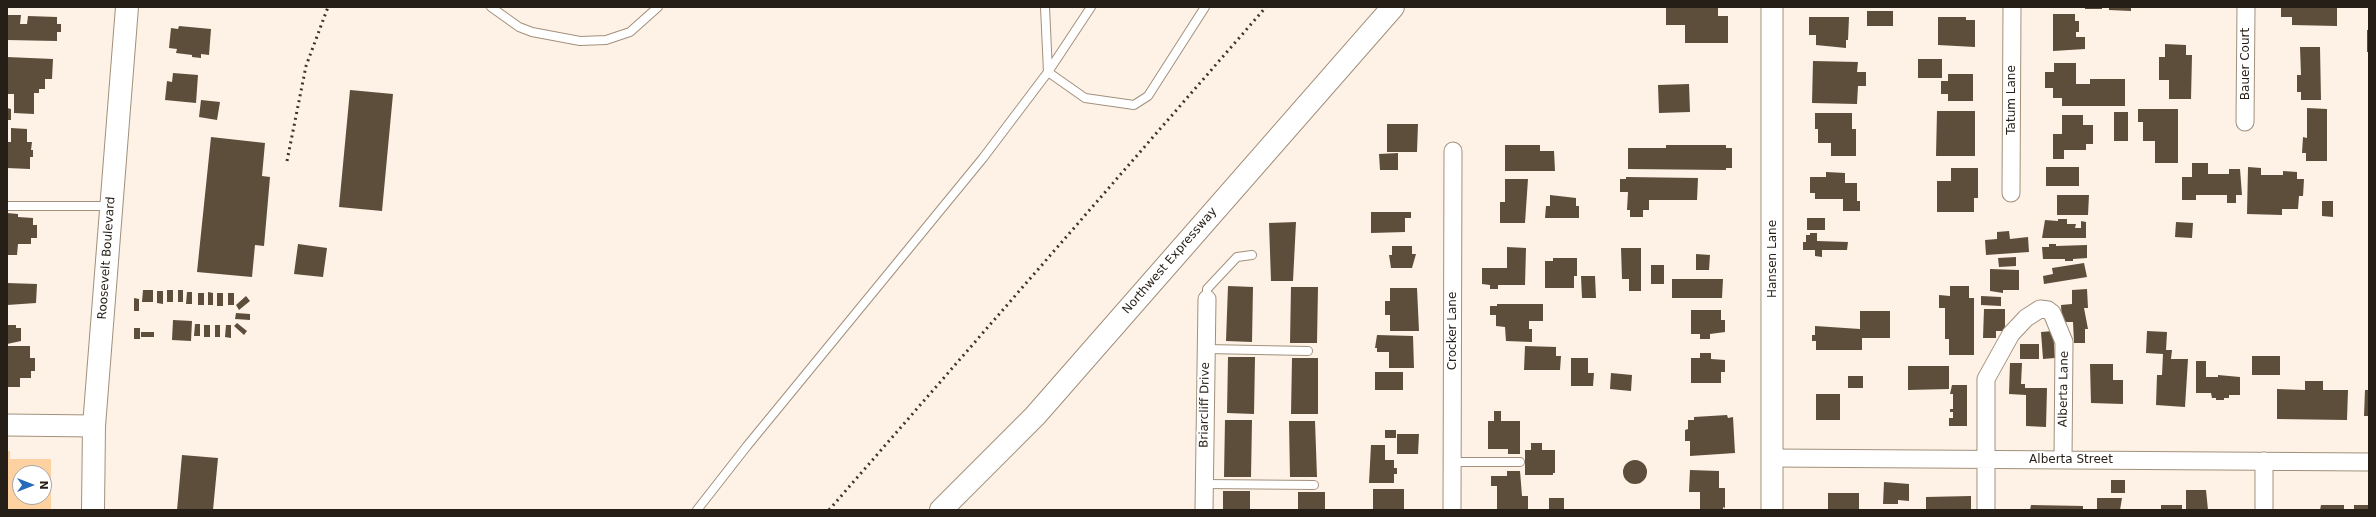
<!DOCTYPE html>
<html>
<head>
<meta charset="utf-8">
<style>
	body { margin:0 }
	#map { position:relative; width:2376px; height:517px; overflow:hidden; background:#fdf2e5; font-family:"DejaVu Sans",sans-serif }
	canvas { display:block }
	.frame { position:absolute; inset:0; border:8px solid #261f17; pointer-events:none }
	.north { position:absolute; left:12px; top:465px; width:40px; height:40px; box-sizing:border-box; background:#fff; border:1px solid #a8a5a2; border-radius:50%; rotate:90deg; font-size:11px; font-weight:700; line-height:16px; text-align:center; color:#261f17 }
	.north::after { content:''; display:block; margin:auto; width:14px; height:18px; background:#266bbb; clip-path:polygon(50% 0,100% 100%,50% 72%,0 100%) }
</style>
</head>
<body>
<div id="map">
<canvas width="2376" height="517"></canvas>
<div class="frame"></div>
<div class="north">N</div>
</div>
<script>
const ctx = document.querySelector('canvas').getContext('2d');
ctx.lineJoin = 'round';
function fill(path, color) {
  ctx.fillStyle = color;
  ctx.fill(path, 'evenodd');
}
function toPath(rows) {
  const path = new Path2D();
  for (const r of rows) {
    if (r.length === 3) {
      path.moveTo(r[0] + r[2], r[1]);
      path.arc(r[0], r[1], r[2], 0, 2 * Math.PI);
      continue;
    }
    path.moveTo(r[0], r[1]);
    for (let i = 2; i < r.length; i += 2) path.lineTo(r[i], r[i + 1]);
  }
  return path;
}
function strokePath(path, color, width, dash) {
  ctx.strokeStyle = color;
  ctx.lineWidth = width;
  ctx.lineCap = dash ? 'butt' : 'round';
  ctx.setLineDash(dash || []);
  ctx.stroke(path);
}
function write(font, color, halo, rows, align = 'center') {
  ctx.font = font + ' "DejaVu Sans",sans-serif';
  ctx.lineWidth = 4;
  ctx.setLineDash([]);
  ctx.textBaseline = 'middle';
  ctx.strokeStyle = halo;
  ctx.fillStyle = color;
  for (const [text, x, y, turn = 0] of rows) {
    ctx.save();
    ctx.translate(x, y);
    ctx.rotate((+turn || 0) * Math.PI / 180);
    ctx.textAlign = isNaN(turn) ? turn : align;
    if (halo) ctx.strokeText(text, 0, 0);
    ctx.fillText(text, 0, 0);
    ctx.restore();
  }
}
const green = toPath([
	[7,451,10,451,10,459,51,459,51,510,7,510],
	[20,473,44,473,44,497,20,497]
]);
const building = toPath([
	[1666,7,1718,7,1718,16,1728,16,1728,43,1685,43,1685,25,1666,25],
	[2085,7,2102,7,2102,9,2085,9],
	[2109,7,2131,7,2131,11,2109,10],
	[2281,7,2337,7,2337,26,2292,25,2292,17,2281,17],
	[1867,11,1893,11,1893,26,1867,26],
	[2053,14,2075,14,2075,21,2079,21,2079,32,2076,32,2076,37,2085,37,2085,49,2053,51],
	[7,15,21,15,20,24,27,24,28,16,57,17,57,24,61,24,61,32,57,32,57,41,7,40],
	[1809,17,1849,17,1848,40,1846,40,1846,48,1816,45,1816,35,1809,35],
	[1938,17,1966,17,1966,20,1975,20,1975,47,1938,45],
	[179,26,211,29,209,55,201,54,201,58,192,57,192,55,176,53,177,49,169,48,171,28,178,29],
	[2367,30,2369,30,2369,52,2367,52],
	[2165,44,2186,45,2186,55,2192,55,2191,99,2169,99,2169,80,2159,80,2159,57,2165,57],
	[2300,47,2320,47,2321,100,2301,100,2301,92,2297,92,2297,75,2301,75],
	[7,57,53,59,52,79,45,79,45,89,39,89,39,93,34,93,34,114,14,113,14,94,7,94],
	[1918,59,1942,59,1942,78,1918,78],
	[1813,61,1858,62,1857,72,1866,72,1866,86,1858,86,1857,104,1812,103],
	[2054,63,2076,63,2076,84,2090,84,2090,79,2125,79,2125,106,2062,106,2062,98,2053,98,2053,88,2045,88,2045,72,2054,72],
	[173,73,198,75,196,103,165,100,167,81,172,82],
	[1948,74,1973,74,1973,101,1948,101,1948,94,1941,94,1941,81,1948,81],
	[1689,84,1690,112,1659,113,1658,85],
	[350,90,393,94,382,211,339,207],
	[201,100,220,102,217,120,199,117],
	[7,108,11,109,11,120,7,120],
	[2307,108,2327,109,2327,161,2306,161,2306,153,2302,153,2303,137,2307,138],
	[2138,109,2178,109,2178,163,2155,163,2155,141,2143,141,2143,122,2138,122],
	[1937,111,1975,111,1975,156,1936,156],
	[2114,112,2128,112,2128,141,2114,141],
	[1815,113,1852,113,1852,129,1856,129,1856,156,1831,156,1831,143,1818,143,1818,129,1815,129],
	[2062,115,2083,115,2083,125,2093,125,2093,144,2086,144,2086,150,2064,150,2064,159,2053,159,2053,134,2062,134],
	[1387,124,1418,124,1417,152,1387,152],
	[11,128,27,129,27,142,32,142,31,150,33,150,33,157,30,157,30,169,7,168,7,142,11,142],
	[211,137,265,143,262,176,270,177,264,246,255,245,252,277,197,272],
	[1505,145,1540,145,1540,151,1554,151,1555,171,1505,171],
	[1666,145,1726,145,1726,148,1732,148,1732,168,1726,168,1726,170,1628,169,1628,148,1666,148],
	[1398,153,1398,170,1380,170,1379,154],
	[2192,163,2208,163,2208,174,2229,174,2229,169,2240,169,2242,195,2236,195,2236,203,2227,203,2227,195,2196,195,2196,200,2182,200,2182,177,2192,177],
	[2046,167,2079,167,2079,186,2046,186],
	[2248,167,2261,168,2261,175,2283,175,2283,171,2297,172,2297,179,2304,179,2303,196,2299,196,2298,209,2282,209,2282,215,2247,214],
	[1951,168,1978,168,1978,198,1974,198,1974,212,1937,212,1937,181,1951,181],
	[1826,172,1845,173,1845,183,1857,183,1857,201,1860,201,1860,211,1843,211,1843,199,1815,199,1815,193,1810,193,1810,177,1826,177],
	[1626,177,1698,178,1697,200,1649,200,1649,210,1643,210,1643,217,1630,217,1630,210,1627,210,1628,192,1620,192,1620,179,1626,179],
	[1505,179,1528,179,1525,223,1500,223,1500,202,1505,202],
	[1550,195,1576,198,1576,206,1579,206,1579,218,1545,218,1546,206,1550,206],
	[2057,195,2089,195,2088,215,2057,215],
	[2322,201,2333,201,2333,217,2322,216],
	[1371,212,1411,212,1411,218,1405,218,1405,232,1371,233],
	[7,213,18,214,18,217,33,218,33,225,37,225,37,238,31,238,31,244,18,244,17,255,7,255],
	[1807,218,1825,218,1825,230,1807,230],
	[2058,219,2067,219,2067,224,2076,224,2075,228,2081,228,2081,221,2086,222,2086,238,2042,238,2045,220,2058,221],
	[1296,222,1293,281,1271,281,1269,223],
	[2176,222,2193,223,2192,238,2175,237],
	[2009,231,2010,239,2028,237,2029,252,1986,255,1985,240,1997,239,1997,232],
	[1810,233,1817,233,1817,241,1848,242,1847,250,1822,250,1822,257,1815,256,1815,250,1803,250,1803,242,1806,242,1806,235,1810,235],
	[298,244,327,248,323,277,294,274],
	[2049,244,2056,244,2056,246,2087,245,2087,258,2073,259,2073,261,2065,261,2065,259,2043,259,2042,247,2049,247],
	[1392,246,1412,246,1412,254,1416,254,1412,268,1391,268,1389,255,1392,255],
	[1507,247,1526,248,1525,285,1498,285,1498,289,1490,289,1490,285,1482,284,1482,268,1507,268],
	[1621,248,1641,248,1641,291,1629,291,1629,279,1622,279],
	[1696,254,1710,255,1709,270,1696,270],
	[2016,257,2016,266,1999,267,1998,258],
	[1553,258,1577,258,1577,276,1574,276,1574,288,1545,288,1545,261,1553,261],
	[2084,263,2087,277,2044,284,2043,276,2053,274,2052,268],
	[1651,265,1664,265,1664,284,1651,284],
	[1990,269,2019,270,2019,290,2003,290,2003,293,1990,291],
	[1581,276,1595,276,1596,298,1582,298],
	[1672,279,1723,279,1722,298,1672,298],
	[7,283,37,284,36,303,7,305],
	[1228,286,1253,287,1252,342,1226,341],
	[1950,286,1969,286,1969,298,1974,298,1974,355,1949,355,1949,339,1945,339,1945,308,1939,308,1939,295,1950,296],
	[1291,287,1318,287,1317,343,1290,343],
	[1390,288,1417,288,1419,331,1390,331,1390,315,1385,315,1385,301,1390,301],
	[2087,289,2088,308,2084,308,2088,329,2085,329,2085,343,2074,343,2073,322,2062,322,2061,305,2072,304,2072,290],
	[143,290,153,290,153,302,142,302],
	[167,290,173,290,173,302,167,302],
	[178,290,183,290,183,302,178,302],
	[157,291,163,291,163,304,157,303],
	[187,292,192,292,192,304,186,304],
	[208,292,213,293,213,305,208,305],
	[198,293,204,293,204,305,198,305],
	[217,293,223,293,223,306,217,306],
	[228,293,234,293,234,305,228,305],
	[246,296,250,301,239,310,236,305],
	[1981,296,2001,297,2001,306,1981,305],
	[134,298,139,299,139,311,134,311],
	[1497,304,1543,304,1543,321,1529,321,1529,329,1532,329,1532,342,1506,341,1505,327,1496,326,1496,315,1490,315,1490,306,1497,306],
	[1984,309,2005,309,2005,331,1996,331,1996,338,1983,338],
	[1691,310,1721,310,1721,320,1725,320,1725,332,1710,334,1710,339,1700,339,1700,334,1691,334],
	[1860,311,1890,311,1890,338,1862,338,1862,350,1816,350,1816,341,1812,341,1812,335,1815,335,1815,326,1860,329],
	[236,313,250,314,250,320,235,319],
	[173,320,192,321,191,341,172,340],
	[237,323,247,331,244,335,234,326],
	[195,324,200,324,200,336,194,336],
	[7,325,16,325,16,328,21,328,21,341,7,344],
	[204,325,210,325,210,337,204,337],
	[215,325,220,325,220,337,215,337],
	[226,325,231,325,231,338,225,337],
	[134,328,140,328,140,339,134,339],
	[2053,331,2055,358,2043,359,2041,332],
	[2147,331,2167,332,2166,350,2172,350,2171,359,2188,359,2185,407,2156,405,2157,375,2162,375,2163,354,2146,353],
	[141,332,154,332,154,337,141,337],
	[1377,335,1413,336,1414,368,1389,368,1389,352,1377,352,1377,348,1375,348],
	[2020,344,2039,344,2039,359,2020,359],
	[7,346,30,346,30,358,35,358,35,371,31,371,31,378,20,378,20,387,7,387],
	[1525,346,1556,347,1556,356,1561,356,1560,370,1524,370],
	[1700,353,1711,353,1711,359,1725,360,1725,372,1721,372,1721,383,1691,383,1691,358,1700,358],
	[2252,356,2280,356,2280,375,2252,375],
	[1228,357,1255,357,1254,414,1227,413],
	[1292,358,1318,358,1318,414,1291,414],
	[1571,358,1588,358,1588,373,1594,373,1593,386,1571,386],
	[2196,361,2206,361,2206,377,2218,377,2218,375,2240,377,2240,395,2229,395,2229,398,2224,398,2224,400,2216,400,2216,398,2212,398,2211,393,2196,393],
	[2010,363,2022,363,2021,384,2025,384,2025,388,2047,388,2046,427,2026,426,2026,395,2009,394],
	[2090,364,2113,364,2113,380,2123,380,2123,404,2091,403],
	[1908,366,1949,366,1949,389,1908,390],
	[1375,372,1403,372,1403,390,1375,390],
	[1611,373,1632,375,1631,391,1610,389],
	[1848,376,1863,376,1863,388,1848,388],
	[2305,381,2323,381,2323,390,2348,390,2347,420,2277,419,2277,389,2305,390],
	[1952,385,1967,385,1967,426,1949,426,1949,418,1953,418,1953,412,1950,412,1950,409,1953,409,1953,394,1950,394],
	[2365,390,2369,390,2369,416,2364,416],
	[1816,394,1840,394,1840,420,1816,420],
	[1494,411,1501,411,1501,421,1520,421,1520,454,1508,454,1508,449,1488,449,1488,421,1494,421],
	[1727,415,1728,418,1733,417,1735,453,1690,456,1690,441,1685,441,1685,430,1688,429,1688,420,1694,420,1694,417],
	[1225,420,1252,420,1251,477,1224,477],
	[1289,421,1315,421,1317,477,1290,477],
	[1385,430,1396,430,1396,438,1385,438],
	[1397,434,1419,434,1418,454,1397,454],
	[1531,443,1542,443,1542,450,1555,450,1555,473,1553,473,1553,475,1525,475,1525,450,1531,450],
	[1371,445,1385,445,1385,460,1394,460,1394,468,1397,468,1397,474,1394,474,1394,483,1369,483],
	[182,455,218,458,213,510,177,510],
	[1635,472,12],
	[1690,470,1719,471,1719,488,1725,488,1725,508,1723,507,1723,510,1700,510,1700,492,1689,492],
	[1507,471,1520,471,1522,496,1528,496,1528,510,1497,510,1497,486,1491,486,1491,476,1507,476],
	[2111,480,2125,480,2125,493,2111,493],
	[1884,482,1909,484,1909,501,1898,500,1898,504,1883,504],
	[1373,489,1404,489,1404,510,1373,510],
	[2186,490,2206,490,2208,510,2186,510],
	[1223,491,1250,491,1250,510,1223,510],
	[1298,492,1325,492,1325,510,1298,510],
	[1828,493,1859,493,1859,510,1828,510],
	[1971,496,1971,510,1926,510,1926,497],
	[1549,498,1564,498,1564,510,1549,510],
	[2097,498,2122,498,2120,510,2097,510],
	[2031,505,2083,506,2083,510,2030,510],
	[2161,505,2182,505,2182,510,2161,510],
	[2321,505,2344,505,2344,510,2320,510],
	[2354,505,2369,505,2369,510,2354,510]
]);
const service = toPath([
	[491,7,519,27,532,32,580,41,606,40,630,32,658,7],
	[1045,7,1048,72,1085,98,1134,105,1148,96,1205,7],
	[7,206,111,206],
	[1207,299,1207,289,1237,257,1252,255],
	[1206,349,1308,351],
	[1452,462,1520,462],
	[1205,484,1314,485],
	[697,510,747,446,983,158,1048,72,1091,7]
]);
const minor = toPath([
	[2245,122,2246,7],
	[2011,193,2012,7],
	[1773,458,2369,462],
	[2264,461,2264,510],
	[1204,510,1207,299],
	[1452,510,1453,151],
	[1986,510,1986,379,2011,334,2026,318,2040,309,2048,310,2052,313,2064,342,2063,460]
]);
const tertiary = toPath([
	[7,425,94,426],
	[1772,510,1772,7]
]);
const secondary = toPath([
	[93,510,94,426,127,7],
	[941,510,1035,416,1393,7]
]);
const rail = toPath([
	[287,161,306,66,328,7],
	[829,510,1266,7]
]);
const streetNames = [
	["Bauer Court",2246,64,-90],
	["Tatum Lane",2012,100,-90],
	["Roosevelt Boulevard",107,258,-86],
	["Hansen Lane",1773,259,-90],
	["Northwest Expressway",1170,261,-49],
	["Crocker Lane",1453,331,-90],
	["Alberta Lane",2064,389,-89],
	["Briarcliff Drive",1205,405,-89],
	["Alberta Street",2071,460]
];
fill(green, '#fed2a0');
fill(building, '#5d4d3b');
strokePath(service, '#a2907c', 10);
strokePath(minor, '#a2907c', 19);
strokePath(tertiary, '#a2907c', 23);
strokePath(secondary, '#a2907c', 24);
strokePath(service, '#fff', 8);
strokePath(minor, '#fff', 17);
strokePath(tertiary, '#fff', 21);
strokePath(secondary, '#fff', 22);
strokePath(rail, '#3c342c', 3, [2, 4]);
write('12px', '#261f17', '#fff', streetNames);
</script>
</body>
</html>
